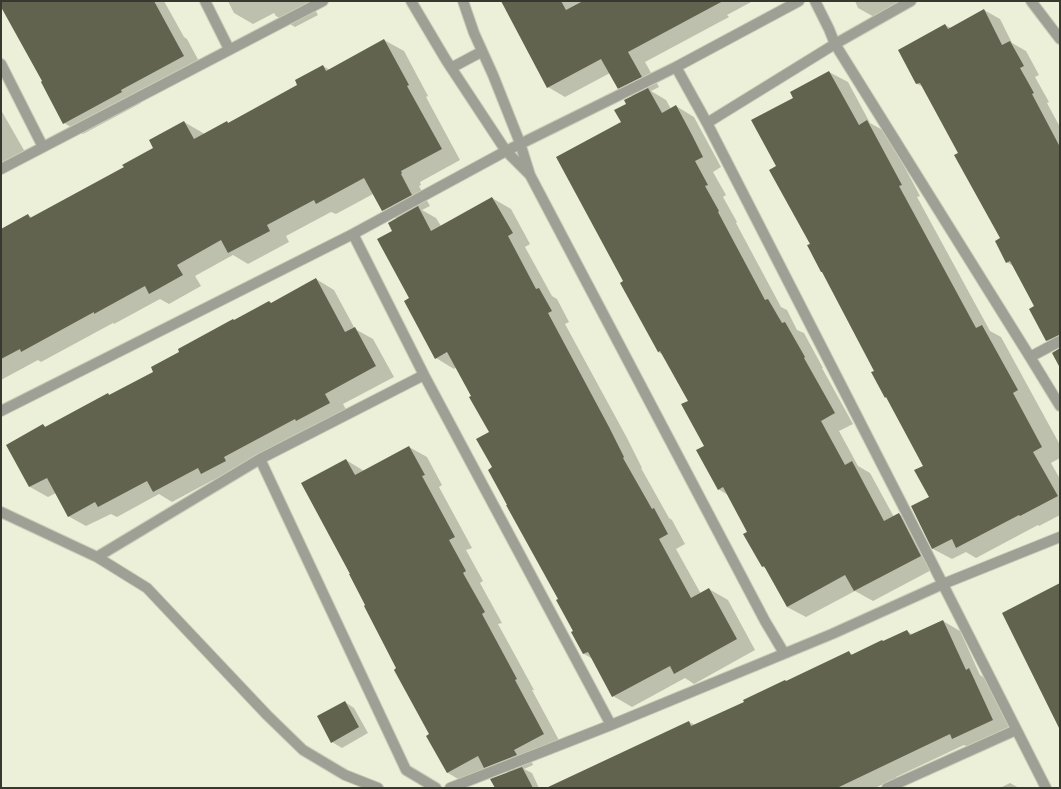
<!DOCTYPE html>
<html>
<head>
<meta charset="utf-8">
<style>
	body { margin:0 }
	#map { position:relative; width:1061px; height:789px; overflow:hidden; background:#edf0d8; font-family:"Public Sans",sans-serif }
	canvas { display:block }
	.frame { position:absolute; inset:0; border:2px solid #37382f; pointer-events:none }
</style>
</head>
<body>
<div id="map">
<canvas width="1061" height="789"></canvas>
<div class="frame"></div>
</div>
<script>
const ctx = document.querySelector('canvas').getContext('2d');
ctx.lineJoin = 'round';
function fill(path, color) {
  ctx.fillStyle = color;
  ctx.fill(path, 'evenodd');
}
function toPath(rows) {
  const path = new Path2D();
  for (const r of rows) {
    path.moveTo(r[0], r[1]);
    for (let i = 2; i < r.length; i += 2) path.lineTo(r[i], r[i + 1]);
  }
  return path;
}
function strokePath(path, color, width, dash) {
  ctx.strokeStyle = color;
  ctx.lineWidth = width;
  ctx.lineCap = dash ? 'butt' : 'round';
  ctx.setLineDash(dash || []);
  ctx.stroke(path);
}
const shadow = toPath([
	[1,1,164,1,184,37,187,39,202,67,140,101,141,103,83,134,64,123,44,82,1,5],
	[228,1,322,1,313,6,318,15,295,27,276,16,274,13,253,24,234,13],
	[502,1,753,1,727,15,729,17,645,62,659,87,651,91,666,100,671,109,676,106,694,117,721,167,713,172,726,195,723,197,737,222,736,223,781,307,787,310,797,330,804,333,823,368,822,368,853,424,839,431,858,466,870,473,894,517,899,514,917,524,939,566,873,601,855,591,806,617,787,607,767,569,763,567,748,532,728,495,718,489,705,446,689,401,664,355,658,352,625,281,622,122,627,104,633,97,618,88,610,73,565,97,548,87],
	[855,1,907,1,876,18,858,8],
	[984,10,1000,19,1012,43,1026,51,1039,75,1035,77,1049,102,1047,103,1060,127,1060,348,1046,340,1035,307,1013,266,1007,262,1001,239,960,153,924,87,917,84,945,25,951,28],
	[384,40,404,51,428,96,426,97,460,160,420,182,421,185,419,186,430,206,422,210,436,218,441,226,492,198,511,209,530,244,525,247,552,296,557,299,569,322,565,324,627,438,642,468,641,468,669,518,672,520,685,544,676,549,701,594,709,589,728,600,755,650,694,684,685,678,632,707,613,696,593,659,584,654,559,600,493,468,490,432,473,396,457,367,454,369,436,358,410,299,394,231,397,219,382,210,373,194,336,214,331,212,286,236,289,242,248,264,233,255,195,276,201,286,169,304,160,299,114,324,113,323,41,362,38,360,1,380,1,232,28,215,33,218,125,168,155,148,184,122,203,133,204,134,227,122,229,123,299,85,323,66,330,70],
	[829,72,848,82,870,123,886,132,920,196,917,197,990,331,1001,337,1060,445,1060,458,1051,463,1060,479,1060,515,1039,526,1038,525,976,558,966,552,952,559,933,549,912,507,930,497,924,466,888,398,886,397,875,371,811,244,777,166,794,98],
	[1,110,25,152,1,164],
	[316,279,334,290,355,329,373,339,394,377,343,404,348,413,220,484,213,480,172,502,159,494,117,517,111,514,86,526,68,516,56,493,48,497,30,487,8,445,43,426,47,427,108,394,111,396,155,372,234,321,272,304],
	[409,447,427,457,442,485,439,487,472,548,466,550,483,581,480,583,502,623,498,624,534,690,532,690,561,744,531,760,533,765,524,769,532,773,539,788,504,788,508,773,503,770,465,783,448,773,431,734,367,606,346,460,364,471],
	[943,621,960,631,980,675,986,679,1010,729,970,748,964,745,896,777,896,778,875,788,549,788,689,722,695,725,745,702,849,652,853,655,907,631,913,635],
	[345,702,354,708,368,733,342,748,332,742],
	[1010,783,1019,788,1000,788]
]);
const building = toPath([
	[1,1,154,1,184,56,121,90,122,92,63,124,41,82,42,81,1,7],
	[501,1,561,1,566,10,583,1,723,1,628,52,642,77,618,89,601,59,547,88],
	[984,9,1002,45,1010,41,1024,66,1020,68,1034,93,1032,94,1060,147,1060,335,1046,341,1029,309,1034,306,1010,261,1006,263,995,241,1000,238,954,155,958,153,920,83,916,84,898,50,945,24,948,29],
	[384,39,409,85,407,86,442,149,401,171,402,173,401,174,412,195,382,211,364,178,316,204,314,200,267,225,270,231,228,253,221,240,177,265,183,275,149,294,145,286,94,314,94,312,21,352,20,349,1,359,1,229,28,214,30,218,124,167,122,165,153,148,149,140,184,121,194,139,227,121,228,123,297,85,295,80,323,65,326,71],
	[829,71,859,125,867,120,902,185,899,186,976,328,982,325,1018,390,1013,393,1042,447,1033,452,1058,496,1020,516,1019,515,956,548,952,539,932,549,911,506,929,497,914,470,923,466,886,397,885,398,871,372,874,371,822,272,821,272,807,245,810,244,769,170,776,166,751,120,793,98,790,92],
	[648,88,662,113,676,105,692,135,703,157,695,161,708,185,705,186,719,211,718,212,765,300,768,299,782,323,785,322,805,357,804,358,835,413,821,421,845,465,852,461,884,521,899,513,921,556,854,591,845,575,787,607,764,566,762,567,743,534,747,532,723,487,718,490,696,450,704,446,681,404,688,401,660,351,658,352,620,283,623,281,556,157,621,122,614,110,626,104,624,100],
	[492,197,513,233,508,236,536,289,539,288,552,311,548,313,609,427,624,457,623,458,652,509,654,508,668,534,659,539,691,598,709,588,737,639,674,674,670,666,612,697,588,652,583,654,571,632,573,631,556,600,558,599,506,505,507,505,488,470,492,467,476,439,489,432,469,397,471,396,447,352,435,359,404,301,409,298,377,239,392,231,388,223,418,206,431,231],
	[316,278,345,332,355,327,376,366,325,394,330,403,296,421,295,419,224,457,226,461,201,474,198,468,153,492,147,481,98,507,95,502,68,517,47,478,29,487,6,445,43,424,45,427,108,393,109,395,153,372,151,367,179,352,178,349,233,319,234,320,269,301,271,303],
	[1060,348,1060,368,1052,353],
	[409,446,425,475,422,476,455,537,449,540,466,571,463,573,485,612,482,614,517,679,515,680,544,734,514,750,517,755,484,768,478,756,447,773,426,736,429,734,394,670,396,668,364,606,365,605,349,574,350,574,301,483,346,459,355,475],
	[1060,583,1060,730,1002,613],
	[943,620,966,670,969,668,993,720,952,739,950,734,837,788,546,788,689,721,691,726,744,702,743,700,785,680,786,681,849,651,851,655,882,640,883,641,907,630,910,635],
	[345,701,359,727,331,743,317,716],
	[522,767,533,788,495,788,490,779]
]);
const street = toPath([
	[205,1,229,49],
	[411,1,446,60,506,151,529,174],
	[463,1,474,33,493,75,520,143,530,175,765,621,784,653],
	[815,1,829,29,835,44,1030,357,1060,406],
	[1031,1,1060,39],
	[1,64,43,147],
	[676,67,707,123,924,547,1046,788],
	[451,68,481,52],
	[707,123,835,44,911,1],
	[1,169,323,1],
	[353,234,424,375,611,725],
	[1030,357,1060,341],
	[1,411,353,234,506,151,676,67,799,1],
	[260,459,406,770,436,788],
	[1,512,97,557,147,588,267,715,303,750,345,775,378,788],
	[97,557,260,459,424,375],
	[450,788,611,725,832,634,943,584,1060,537],
	[887,788,1016,730]
]);
fill(shadow, '#0003');
fill(building, '#61634f');
strokePath(street, '#c9cbb6', 12);
strokePath(street, '#9e9f95', 10);
</script>
</body>
</html>
